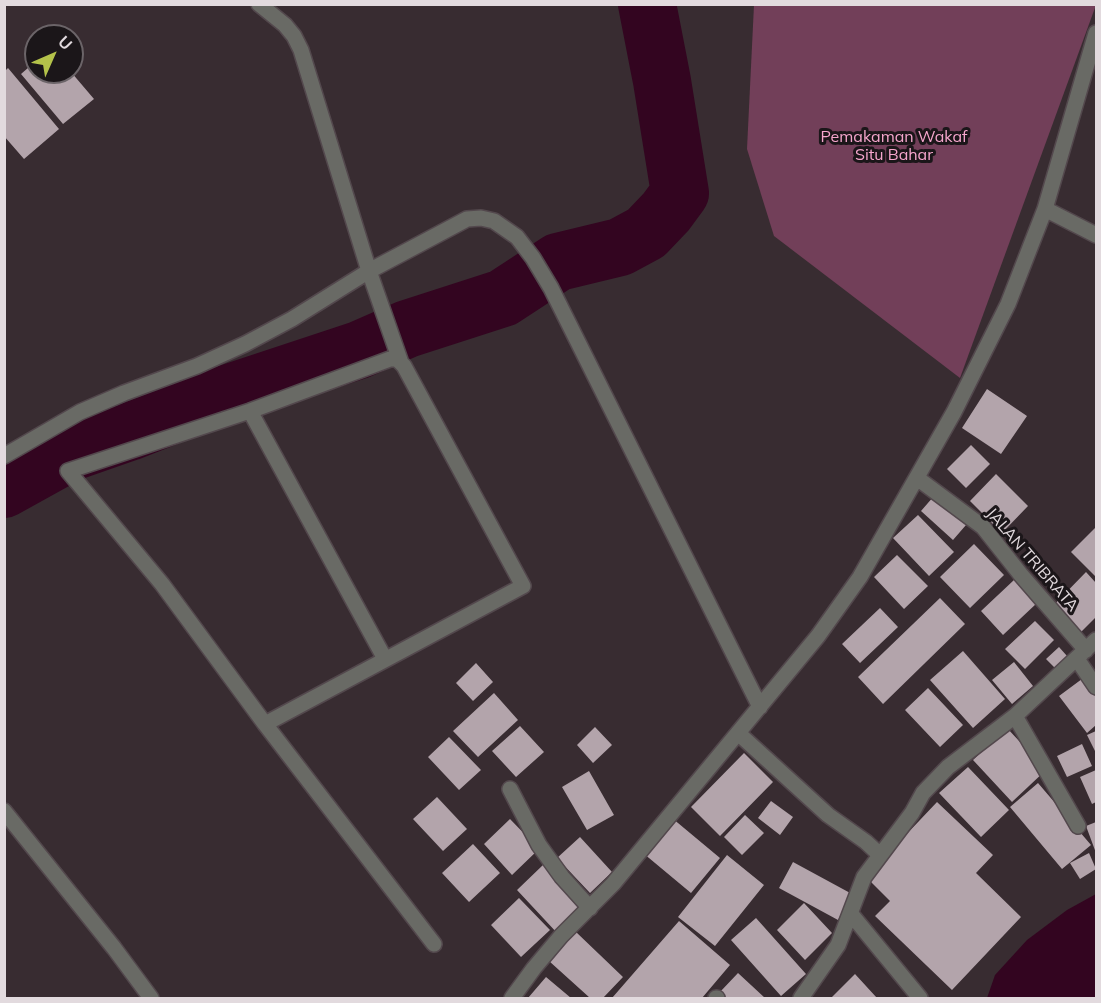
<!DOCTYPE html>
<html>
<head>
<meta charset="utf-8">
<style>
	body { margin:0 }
	#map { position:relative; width:1101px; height:1003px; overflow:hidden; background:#382c31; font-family:Mulish,sans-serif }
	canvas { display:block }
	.frame { position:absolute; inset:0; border:6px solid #e2dade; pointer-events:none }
	.north { position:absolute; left:24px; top:24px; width:60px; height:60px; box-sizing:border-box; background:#1b1619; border:2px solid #6b6468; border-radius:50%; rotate:45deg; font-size:16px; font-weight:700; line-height:24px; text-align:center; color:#e2dade }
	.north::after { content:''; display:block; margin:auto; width:21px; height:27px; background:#b4c24a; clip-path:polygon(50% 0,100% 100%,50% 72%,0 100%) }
</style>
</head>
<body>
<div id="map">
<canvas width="1101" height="1003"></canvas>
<div class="frame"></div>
<div class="north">U</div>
</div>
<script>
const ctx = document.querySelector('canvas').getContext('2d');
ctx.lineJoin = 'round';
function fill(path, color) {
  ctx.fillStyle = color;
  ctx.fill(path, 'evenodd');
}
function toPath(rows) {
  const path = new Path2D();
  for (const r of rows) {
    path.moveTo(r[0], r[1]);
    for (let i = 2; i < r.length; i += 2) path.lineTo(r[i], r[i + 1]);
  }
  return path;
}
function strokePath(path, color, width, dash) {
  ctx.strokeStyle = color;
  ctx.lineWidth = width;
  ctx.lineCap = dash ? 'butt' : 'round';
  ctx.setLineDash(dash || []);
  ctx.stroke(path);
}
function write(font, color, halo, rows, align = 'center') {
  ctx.font = font + ' Mulish,sans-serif';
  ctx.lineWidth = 6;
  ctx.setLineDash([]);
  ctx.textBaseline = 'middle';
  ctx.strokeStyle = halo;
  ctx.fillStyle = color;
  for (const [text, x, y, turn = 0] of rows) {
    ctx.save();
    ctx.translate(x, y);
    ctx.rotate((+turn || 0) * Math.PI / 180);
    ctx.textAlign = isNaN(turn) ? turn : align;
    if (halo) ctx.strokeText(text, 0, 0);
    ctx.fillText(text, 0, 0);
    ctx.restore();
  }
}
const green = toPath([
	[754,5,1096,5,960,378,774,236,747,149]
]);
const water = toPath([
	[1096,894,1096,998,987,998,995,975,1027,940,1067,910]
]);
const river = toPath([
	[4,489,69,453,129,432,220,396,359,350,407,329,503,298,558,262,620,247,646,233,666,212,680,193,662,81,647,4]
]);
const building = toPath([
	[36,61,36,72,71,72,94,99,63,124,21,74],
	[8,68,59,129,24,159,4,136,4,72],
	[987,389,1027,416,1001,454,962,428],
	[971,445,990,464,966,488,947,469],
	[996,474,1028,506,1002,533,970,501],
	[934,496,966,525,953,540,921,511],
	[918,515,954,552,929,576,893,538],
	[1096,527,1096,574,1095,576,1071,552],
	[974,544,1004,575,970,608,940,577],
	[897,555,928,586,904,609,874,577],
	[1086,572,1096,583,1096,617,1078,635,1051,608],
	[1014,580,1037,603,1003,635,981,611],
	[940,598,965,624,883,704,858,677],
	[880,608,898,627,860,663,842,644],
	[1035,621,1054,640,1025,669,1005,649],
	[1059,647,1067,656,1055,668,1046,659],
	[963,651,1005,699,973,728,930,680],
	[1014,662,1033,686,1012,704,992,680],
	[476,663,493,682,473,701,456,683],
	[1086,676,1096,690,1096,725,1087,733,1059,696],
	[928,688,963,725,940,747,905,710],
	[494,693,518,720,478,757,453,731],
	[520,726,544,752,516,777,492,751],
	[595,727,612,745,593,763,577,745],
	[1007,728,1046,770,1012,802,973,760],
	[1096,731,1096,750,1095,751,1087,735],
	[449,737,481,770,459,790,428,757],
	[1082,744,1092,766,1067,777,1057,756],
	[744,753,773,782,720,836,691,807],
	[968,767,1009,810,981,837,939,793],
	[1096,770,1096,802,1092,804,1080,777],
	[589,771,614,815,587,830,562,787],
	[1038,783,1091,845,1062,869,1010,807],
	[437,797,467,829,443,851,413,819],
	[771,801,793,817,780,835,758,818],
	[937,802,993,855,976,873,1021,917,952,990,875,916,890,901,866,877],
	[745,815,764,833,742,855,724,837],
	[672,818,720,858,691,893,643,853],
	[510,819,539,849,512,875,484,844],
	[1096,822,1096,853,1086,826],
	[580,837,612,872,590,893,557,858],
	[473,844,500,873,469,902,442,873],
	[1089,853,1096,869,1080,879,1070,863],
	[727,855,764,885,715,946,678,917],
	[793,862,852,894,838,920,779,888],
	[543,865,584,909,558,934,517,890],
	[519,898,550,930,521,957,491,925],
	[804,903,832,933,805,960,777,930],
	[756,918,806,974,781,996,731,940],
	[679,921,730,965,702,998,612,998],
	[576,932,623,977,603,998,590,998,549,961],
	[738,973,765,998,727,998,720,992],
	[855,974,877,998,833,998,832,997],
	[546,977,571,998,528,998]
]);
const minor = toPath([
	[259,4,285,25,294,36,301,50,369,271,400,360],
	[1045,209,1096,235],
	[250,411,385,659],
	[4,456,80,412,124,393,197,366,245,344,292,319,369,271,467,219,481,218,494,221,517,237,533,258,551,288,760,707],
	[917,478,983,527,1021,575,1086,650],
	[1077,659,1096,687],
	[1015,716,1078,826],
	[265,724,162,584,68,471,250,411,390,359,397,359,404,366,523,586,265,724,434,944],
	[738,733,828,815,866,842,880,855],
	[510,789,539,845,562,877,590,908],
	[4,811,114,948,151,998],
	[851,914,920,998],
	[512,998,534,968,561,936,613,884,818,636,860,577,954,412,1008,304,1045,209,1096,33],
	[716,998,717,998],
	[801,998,838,945,864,877,912,813,923,793,948,767,1015,716,1096,640]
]);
const parkNames = [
	["Pemakaman Wakaf",894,137],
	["Situ Bahar",894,155]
];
const streetNames = [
	["JALAN TRIBRATA",1032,560,49]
];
fill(green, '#723f59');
fill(water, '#330520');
strokePath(river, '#330520', 58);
fill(building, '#b3a4ab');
strokePath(minor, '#53484d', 18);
strokePath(minor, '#696a65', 15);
write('16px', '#f6a6cd', '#1b1619', parkNames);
write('16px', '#e2dade', '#1b1619', streetNames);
</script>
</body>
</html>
